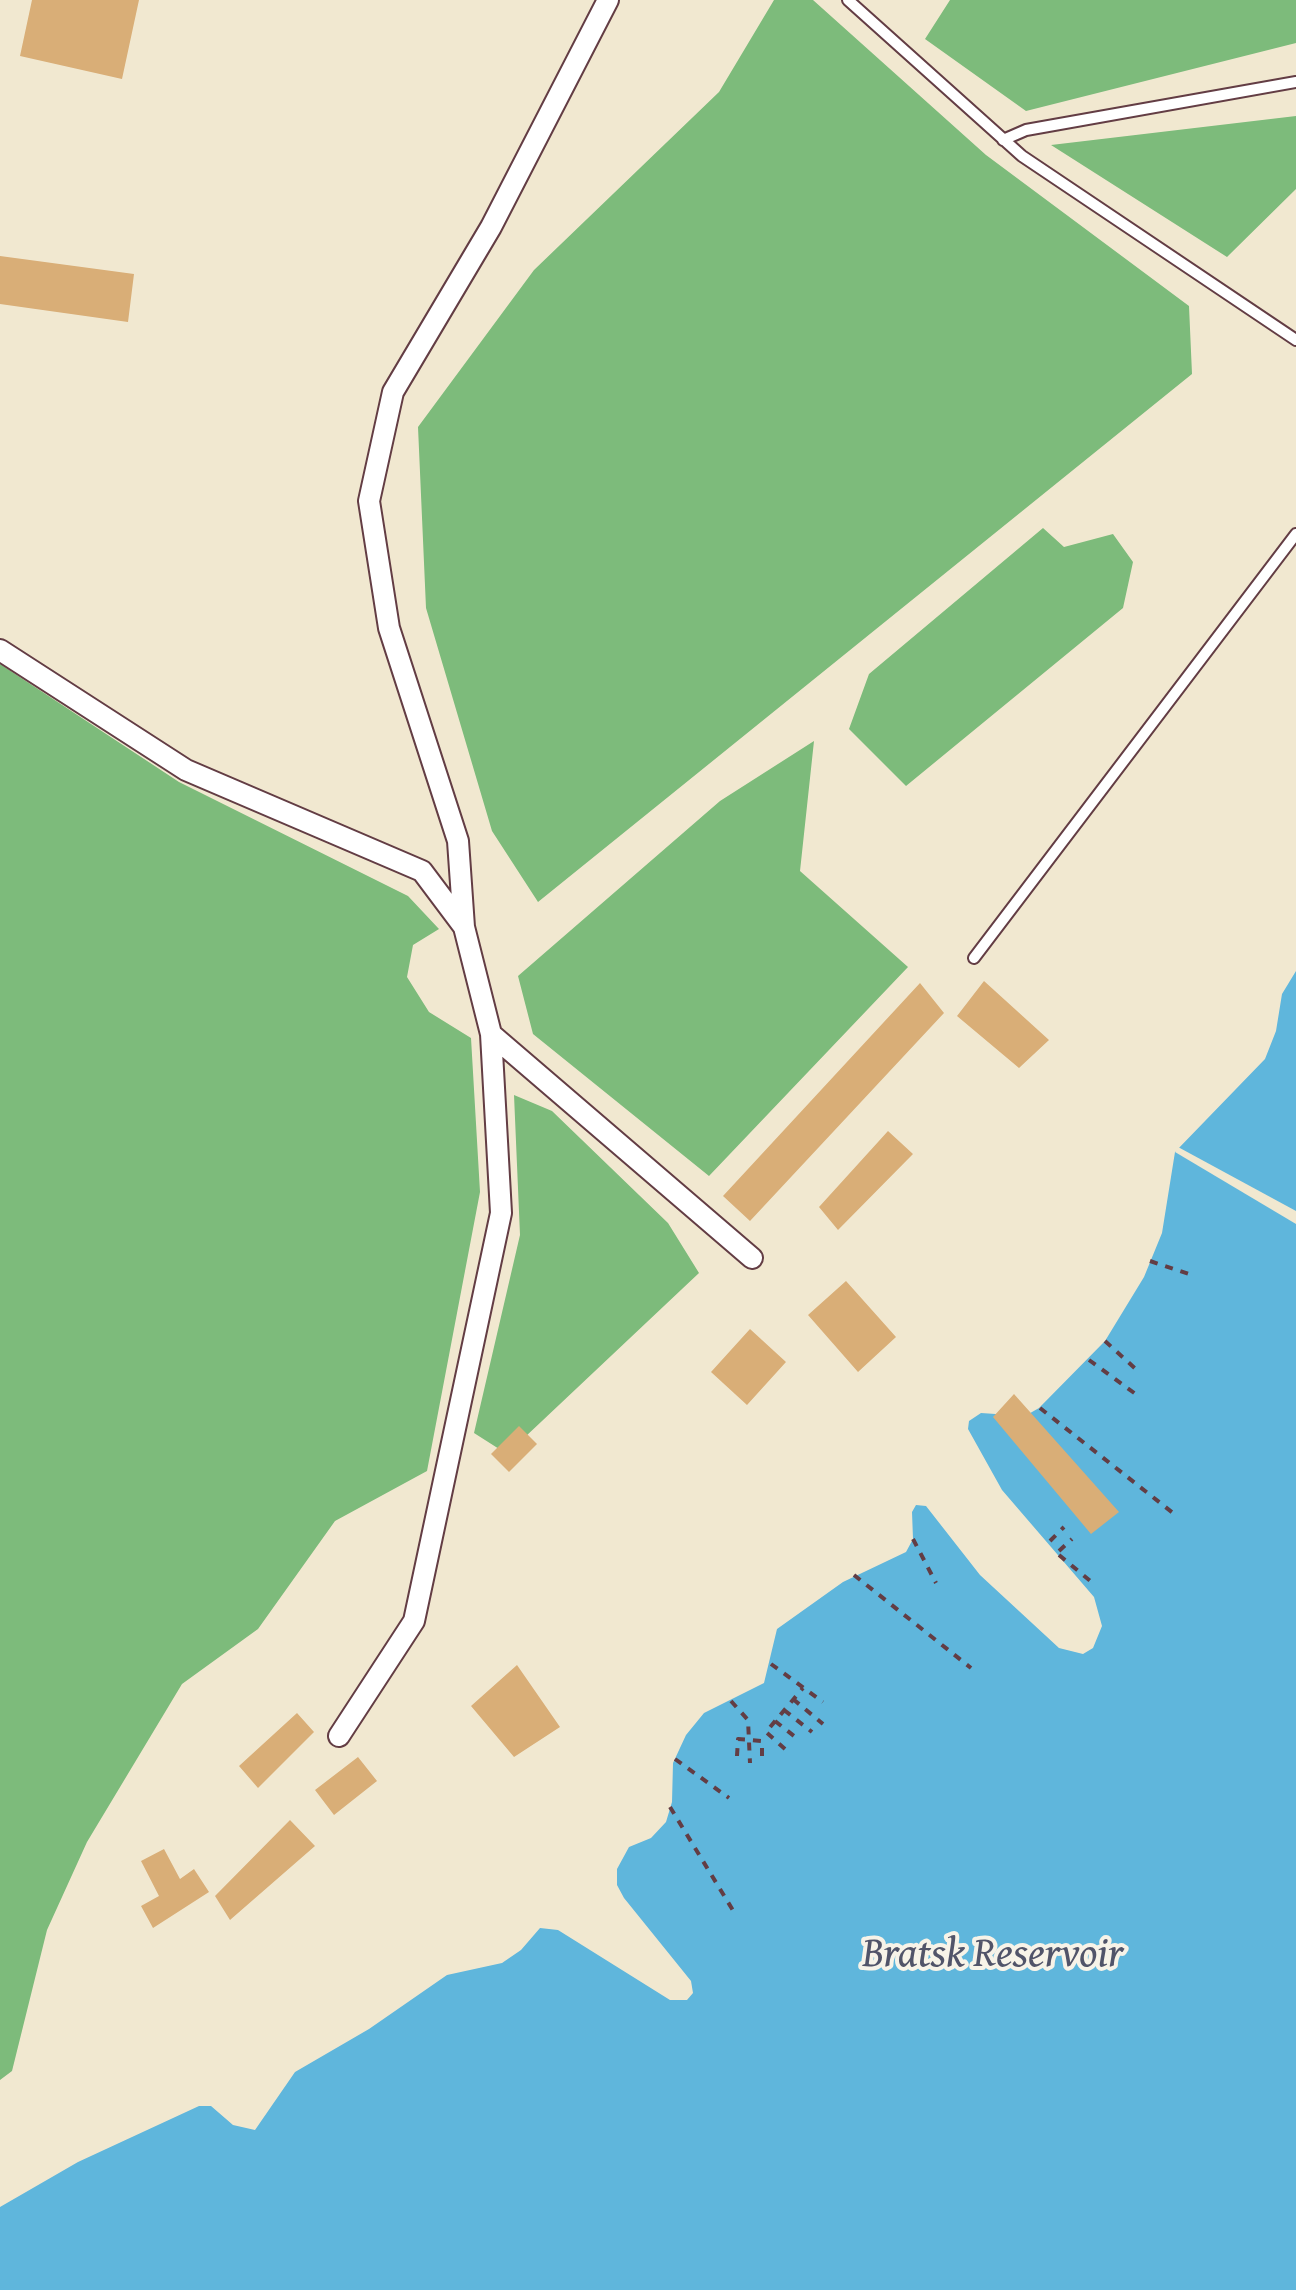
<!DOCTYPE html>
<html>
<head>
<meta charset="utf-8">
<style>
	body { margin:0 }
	canvas { display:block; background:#f1e8d0 }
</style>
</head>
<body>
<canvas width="1296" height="2290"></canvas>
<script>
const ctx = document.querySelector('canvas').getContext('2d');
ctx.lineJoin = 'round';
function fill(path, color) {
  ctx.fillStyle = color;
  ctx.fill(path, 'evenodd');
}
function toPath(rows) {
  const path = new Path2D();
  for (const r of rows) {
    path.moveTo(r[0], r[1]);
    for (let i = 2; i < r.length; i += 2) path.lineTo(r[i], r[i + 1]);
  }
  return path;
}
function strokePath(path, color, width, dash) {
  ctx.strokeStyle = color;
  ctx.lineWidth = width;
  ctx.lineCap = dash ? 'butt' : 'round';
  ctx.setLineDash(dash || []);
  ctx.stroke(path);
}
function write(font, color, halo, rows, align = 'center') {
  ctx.font = font + ' "Gentium Book Plus",serif';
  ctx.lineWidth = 8;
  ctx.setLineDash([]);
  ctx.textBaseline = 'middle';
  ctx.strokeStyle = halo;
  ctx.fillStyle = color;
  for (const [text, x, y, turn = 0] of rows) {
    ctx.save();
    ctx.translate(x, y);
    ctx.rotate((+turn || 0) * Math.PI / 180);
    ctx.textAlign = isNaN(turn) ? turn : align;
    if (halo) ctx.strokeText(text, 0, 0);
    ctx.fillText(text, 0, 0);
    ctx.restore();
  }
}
const forest = toPath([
	[774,0,813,0,986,155,1189,306,1192,374,538,902,492,831,426,608,418,427,534,270,719,92],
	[950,0,1296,0,1296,43,1026,111,925,39],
	[1296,116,1296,189,1227,257,1051,145],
	[1043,528,1064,547,1113,534,1133,562,1123,608,906,786,849,729,869,674],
	[0,664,179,782,408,896,439,929,413,945,407,977,429,1012,471,1038,480,1192,427,1471,335,1521,258,1629,182,1684,87,1842,47,1930,12,2071,0,2080],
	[814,741,800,871,908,967,709,1176,533,1034,518,976,720,801],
	[514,1095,552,1111,668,1223,699,1273,507,1454,474,1433,520,1235]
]);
const water = toPath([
	[1296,971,1296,2290,0,2290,0,2207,78,2162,199,2106,211,2106,233,2125,255,2130,295,2072,369,2029,447,1975,502,1963,521,1950,540,1928,558,1930,670,2000,687,2000,693,1993,691,1981,624,1898,617,1885,617,1869,629,1847,651,1838,666,1822,672,1802,673,1763,686,1735,704,1713,764,1683,777,1629,843,1582,906,1552,913,1539,912,1512,916,1505,926,1506,980,1575,1059,1648,1083,1654,1093,1648,1102,1626,1094,1597,1002,1490,968,1429,969,1421,981,1413,1025,1416,1039,1408,1105,1341,1144,1277,1162,1233,1175,1152,1265,1059,1276,1031,1282,994]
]);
const pier = toPath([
	[1178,1147,1296,1211,1296,1224,1175,1152]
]);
const building = toPath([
	[32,0,139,0,122,79,20,56],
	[0,256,134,274,128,322,0,304],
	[984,981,1049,1040,1019,1068,957,1016],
	[920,983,944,1013,750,1221,723,1196],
	[888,1131,913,1154,838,1230,819,1207],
	[846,1281,896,1337,858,1372,808,1315],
	[750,1329,786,1362,747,1405,711,1372],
	[1014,1394,1119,1512,1091,1534,993,1417],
	[519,1426,537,1444,509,1472,491,1454],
	[517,1665,560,1727,514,1757,471,1706],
	[297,1713,314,1732,258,1788,239,1766],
	[358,1757,377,1781,334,1815,315,1790],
	[290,1820,315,1846,230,1920,215,1896],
	[164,1849,180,1879,194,1869,209,1892,153,1928,141,1906,159,1896,141,1861]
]);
const path = toPath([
	[1150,1261,1192,1275],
	[1105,1341,1139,1372],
	[1089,1360,1137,1395],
	[1040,1408,1173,1513],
	[913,1539,936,1583],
	[1050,1541,1064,1527],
	[1059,1551,1072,1539],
	[1059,1555,1094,1584],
	[854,1575,971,1668],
	[771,1664,823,1702],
	[793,1699,823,1724],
	[731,1701,748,1720,750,1763],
	[784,1710,812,1732],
	[775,1721,794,1736],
	[785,1749,766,1732,803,1688],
	[737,1756,738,1739,751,1740,762,1741,762,1757],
	[675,1759,729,1798],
	[670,1807,734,1912]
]);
const service = toPath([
	[848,0,1022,156,1296,340],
	[1003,140,1026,130,1296,82],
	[974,958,1296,534]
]);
const minor = toPath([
	[0,650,186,770,422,871,464,927,491,1034,752,1258],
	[464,927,458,841,389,628,369,501,393,392,491,227,608,0],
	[339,1736,414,1621,501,1213,491,1034]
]);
const waterNames = [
	["Bratsk Reservoir",993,1955]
];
fill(forest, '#7dbb7b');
fill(water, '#5fb6dc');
fill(pier, '#f1e8d0');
fill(building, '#d9ae77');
strokePath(service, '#633d44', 14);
strokePath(minor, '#633d44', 24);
strokePath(path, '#633d44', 4, [8, 8]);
strokePath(service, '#fff', 10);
strokePath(minor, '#fff', 20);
write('italic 42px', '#515469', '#f7f3e8', waterNames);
</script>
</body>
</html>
